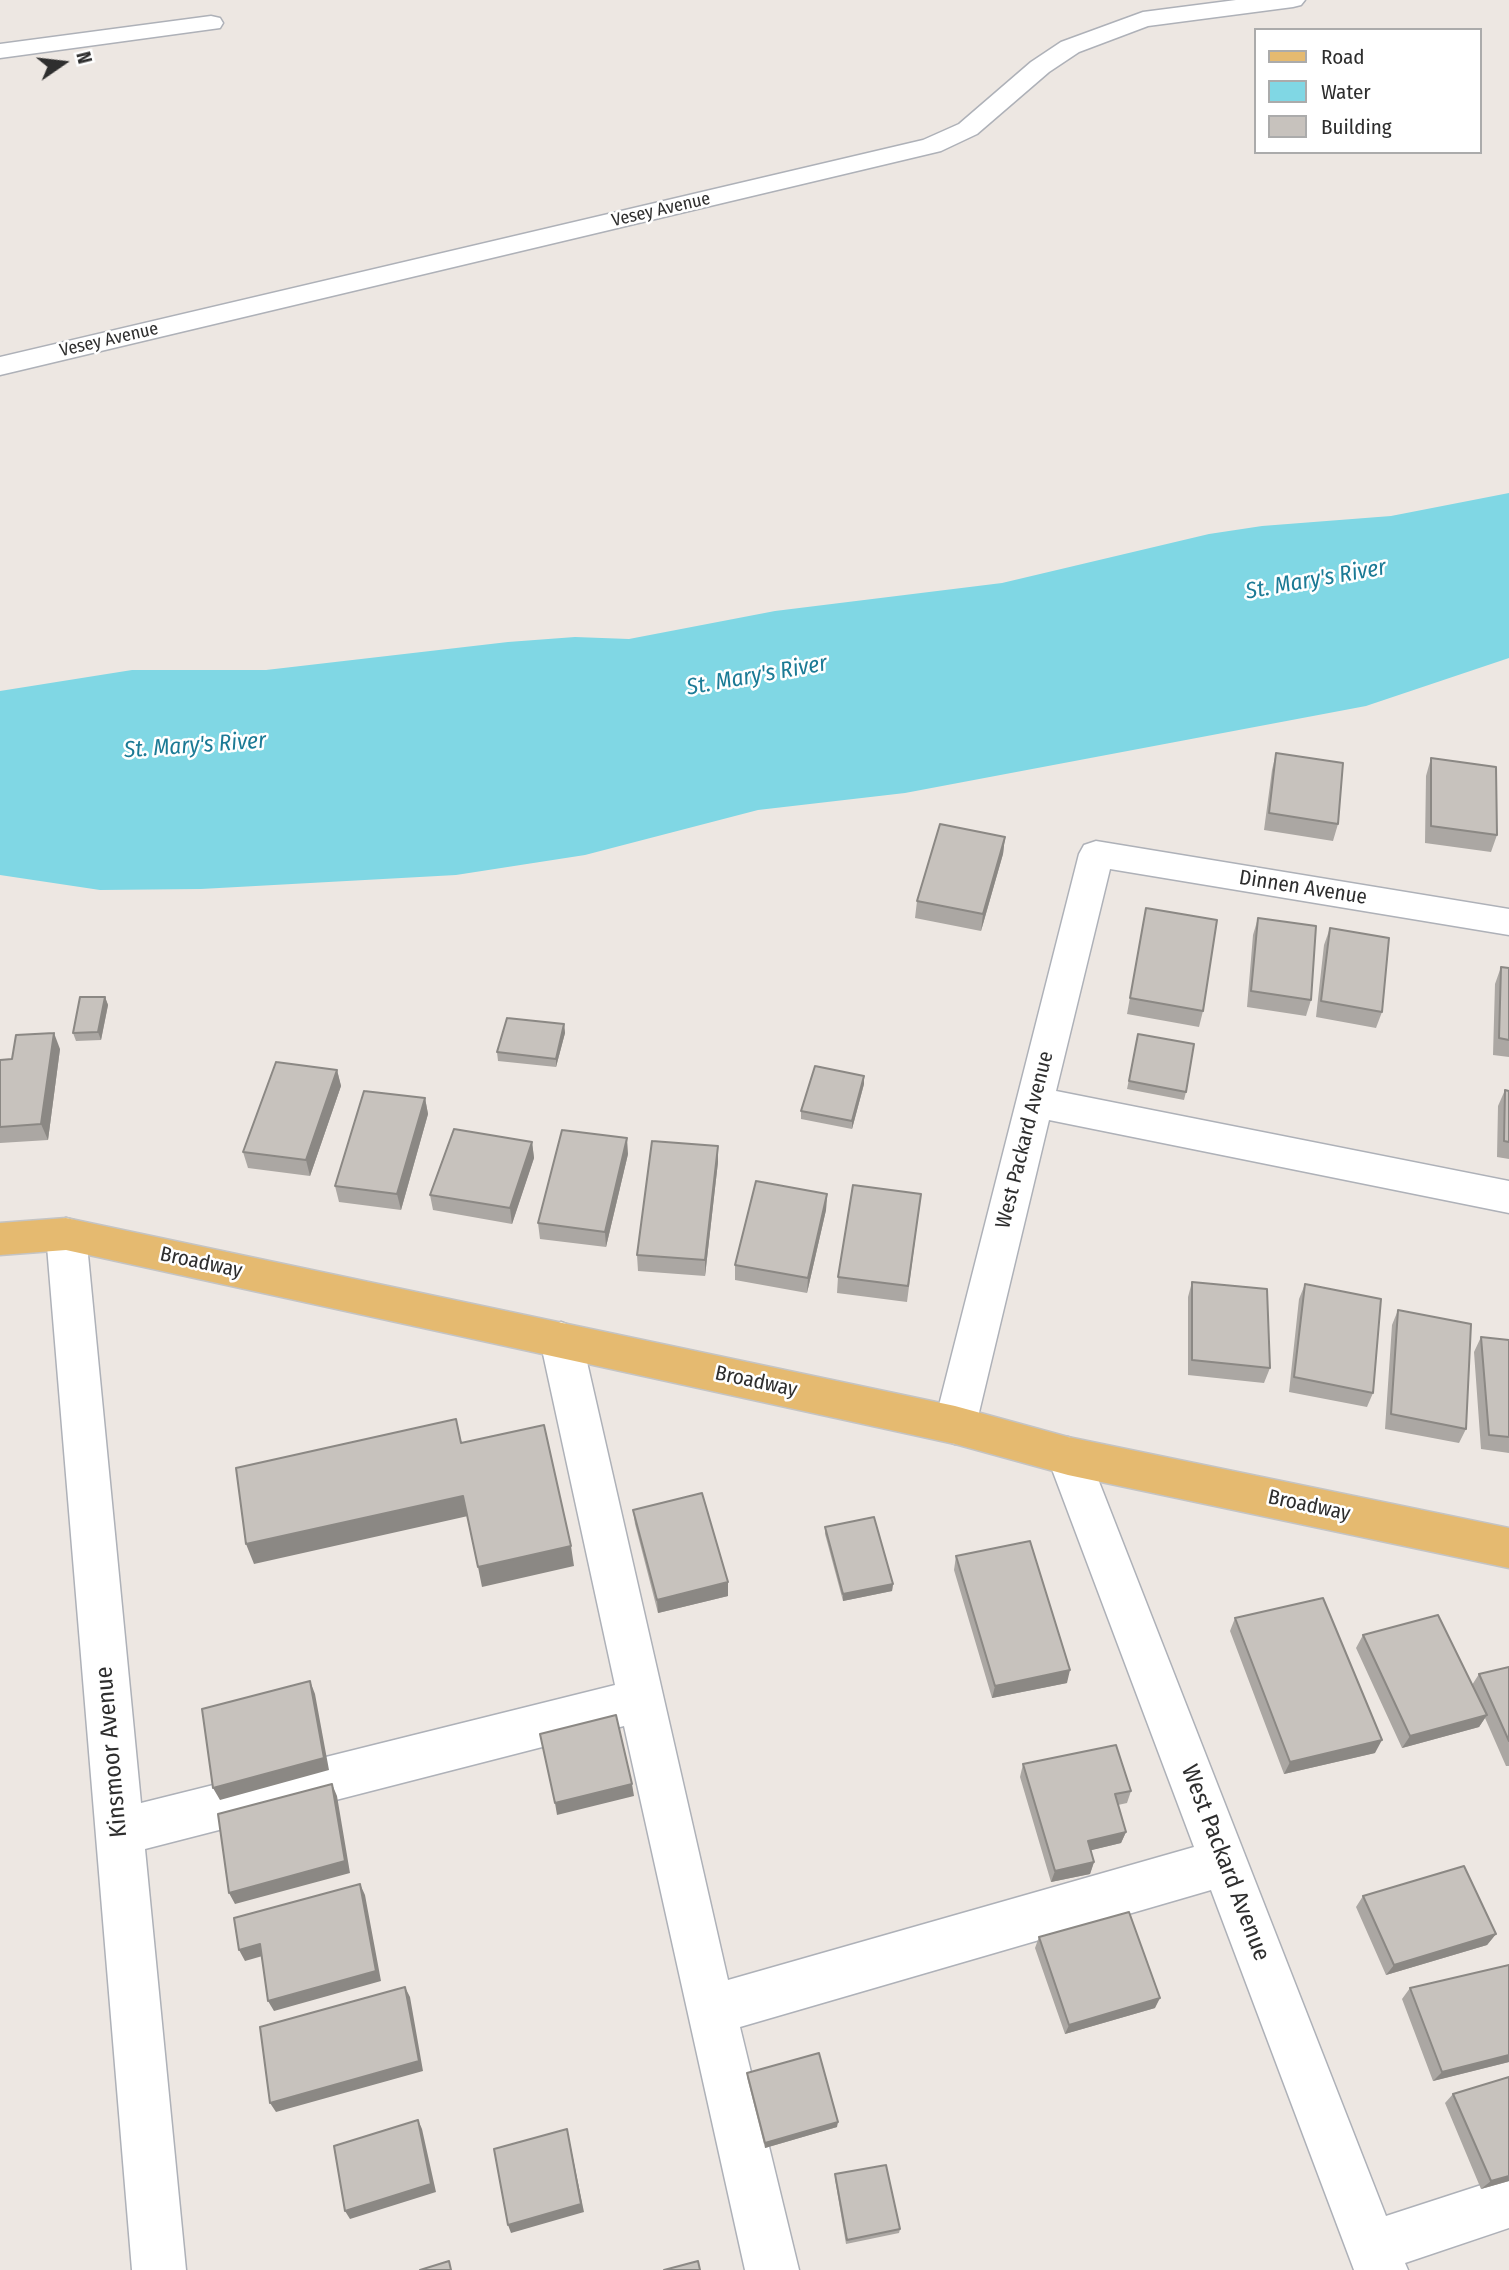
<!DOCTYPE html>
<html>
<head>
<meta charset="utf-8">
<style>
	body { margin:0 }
	#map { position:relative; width:1509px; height:2270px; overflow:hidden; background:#ede7e2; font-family:"Fira Sans Condensed",sans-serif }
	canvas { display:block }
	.legend { position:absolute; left:1254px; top:28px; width:228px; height:126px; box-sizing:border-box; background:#fff; border:2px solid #ababab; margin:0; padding:9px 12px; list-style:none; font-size:21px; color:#2e2e2e }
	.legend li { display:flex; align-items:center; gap:14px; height:35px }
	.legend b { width:35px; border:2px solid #ababab }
	.north { position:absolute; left:28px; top:28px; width:70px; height:70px; -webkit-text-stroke:5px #fff; paint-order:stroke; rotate:76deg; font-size:19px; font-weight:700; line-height:28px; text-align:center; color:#2e2e2e }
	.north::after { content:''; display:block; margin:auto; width:24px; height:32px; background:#2e2e2e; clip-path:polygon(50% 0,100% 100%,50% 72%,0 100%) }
</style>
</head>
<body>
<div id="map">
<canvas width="1509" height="2270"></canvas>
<ul class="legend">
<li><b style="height:9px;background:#e5ba70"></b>Road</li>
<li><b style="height:19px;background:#80d7e4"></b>Water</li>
<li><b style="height:19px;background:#c7c2bd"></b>Building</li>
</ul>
<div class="north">N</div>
</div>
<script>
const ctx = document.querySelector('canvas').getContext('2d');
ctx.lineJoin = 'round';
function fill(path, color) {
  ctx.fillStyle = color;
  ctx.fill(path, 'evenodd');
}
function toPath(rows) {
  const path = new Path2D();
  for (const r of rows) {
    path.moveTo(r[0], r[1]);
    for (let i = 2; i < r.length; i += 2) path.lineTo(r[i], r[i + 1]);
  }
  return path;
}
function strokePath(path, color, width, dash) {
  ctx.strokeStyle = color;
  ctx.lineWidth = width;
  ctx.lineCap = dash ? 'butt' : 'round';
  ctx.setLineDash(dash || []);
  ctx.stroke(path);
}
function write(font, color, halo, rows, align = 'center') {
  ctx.font = font + ' "Fira Sans Condensed",sans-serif';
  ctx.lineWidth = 5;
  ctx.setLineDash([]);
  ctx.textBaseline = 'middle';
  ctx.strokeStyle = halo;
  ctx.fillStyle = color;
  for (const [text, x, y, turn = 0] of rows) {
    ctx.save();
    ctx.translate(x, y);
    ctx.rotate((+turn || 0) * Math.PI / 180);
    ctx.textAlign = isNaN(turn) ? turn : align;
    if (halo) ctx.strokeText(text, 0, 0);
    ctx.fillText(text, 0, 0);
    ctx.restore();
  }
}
const water = toPath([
	[1509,493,1509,658,1366,706,905,793,758,810,585,855,456,875,201,889,100,890,0,875,0,691,132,670,266,670,508,642,575,637,629,639,775,611,1002,583,1209,534,1262,526,1391,516]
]);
const minor = toPath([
	[1236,0,1305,0,1301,5,1293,7,1148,26,1079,52,1049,72,977,134,941,151,0,375,0,357,923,140,959,124,1031,62,1061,42,1143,12,1236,0],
	[211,16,220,18,223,23,220,28,0,58,0,44,211,16],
	[1096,841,1509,909,1509,935,1110,869,1056,1091,1509,1181,1509,1213,1049,1120,976,1425,970,1438,955,1444,940,1438,934,1425,1079,854,1084,845,1096,841],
	[66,1218,80,1222,86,1234,141,1803,615,1685,540,1340,546,1328,561,1322,576,1328,582,1340,728,1980,1194,1847,1047,1456,1053,1443,1068,1437,1083,1443,1089,1456,1386,2216,1509,2176,1509,2228,1405,2263,1408,2270,1354,2270,1211,1890,740,2027,799,2270,745,2270,624,1726,145,1849,186,2270,132,2270,46,1234,52,1222,66,1218]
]);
const major = toPath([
	[66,1218,955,1406,1068,1437,1509,1528,1509,1568,1068,1475,955,1444,66,1250,0,1255,0,1223,66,1218]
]);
const wall = toPath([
	[1276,753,1338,824,1333,841,1264,830,1272,770],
	[1431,758,1497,835,1491,852,1425,843,1426,776],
	[1005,837,1003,854,981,931,915,918,917,901],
	[1258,918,1311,1000,1306,1016,1247,1007,1253,935],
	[1143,925,1203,1011,1199,1027,1127,1014],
	[1330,928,1382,1012,1376,1028,1316,1017,1324,945],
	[1501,967,1509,968,1509,1057,1493,1055,1495,984],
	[105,997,108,1005,101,1040,76,1041,73,1033],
	[564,1024,565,1033,556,1067,498,1061,497,1052],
	[1138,1034,1186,1092,1184,1100,1127,1089],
	[60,1049,48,1140,0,1143,0,1060,12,1059],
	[337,1070,341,1086,310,1176,248,1168,243,1152],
	[864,1084,852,1129,801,1119,801,1111],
	[1505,1090,1509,1091,1509,1159,1497,1157,1498,1106],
	[425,1098,428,1114,401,1210,339,1202,335,1186],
	[532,1142,534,1158,512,1224,433,1210,430,1195],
	[628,1154,606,1247,540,1239,538,1223],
	[718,1162,705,1276,638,1271,637,1255],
	[827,1194,826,1210,807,1293,735,1280,735,1265],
	[921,1194,907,1302,837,1293,838,1277],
	[1192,1282,1270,1368,1264,1383,1188,1375,1188,1297],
	[1305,1284,1373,1393,1367,1407,1289,1392,1299,1299],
	[1398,1310,1466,1429,1459,1443,1385,1429,1392,1325],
	[1481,1337,1509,1340,1509,1453,1481,1449,1474,1352],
	[633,1510,728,1596,658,1613,635,1524],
	[825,1527,893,1584,892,1591,843,1601,825,1534],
	[956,1556,1067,1683,992,1698,954,1570],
	[1235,1618,1375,1753,1284,1774,1230,1631],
	[1363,1635,1472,1685,1479,1674,1509,1667,1509,1766,1506,1766,1485,1718,1479,1727,1402,1748,1356,1648],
	[1023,1764,1131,1791,1127,1803,1118,1805,1126,1832,1121,1843,1091,1850,1094,1862,1090,1874,1051,1882,1020,1777],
	[1363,1896,1496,1934,1487,1945,1386,1975,1356,1907],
	[1039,1937,1155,2008,1065,2034,1035,1948],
	[1509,1965,1509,2062,1433,2081,1402,1999,1410,1988],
	[747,2073,837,2127,765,2148,747,2077],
	[1509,2077,1509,2181,1481,2189,1445,2103,1453,2094],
	[835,2174,900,2229,899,2233,846,2244,835,2179]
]);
const shadedWall = toPath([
	[1005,837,1003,854,981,931,983,914],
	[105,997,108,1005,101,1040,98,1032],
	[564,1024,565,1033,556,1067,556,1059],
	[54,1033,60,1049,48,1140,41,1124],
	[337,1070,341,1086,310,1176,306,1160],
	[864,1076,864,1084,852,1129,852,1121],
	[425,1098,428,1114,401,1210,397,1194],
	[627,1138,628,1154,606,1247,605,1232],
	[532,1142,534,1158,512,1224,510,1208],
	[718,1146,718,1162,705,1276,705,1260],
	[827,1194,826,1210,807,1293,808,1278],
	[463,1496,468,1516,254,1564,246,1544],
	[571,1546,574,1566,482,1587,478,1567],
	[728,1582,728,1596,658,1613,657,1600],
	[893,1584,892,1591,843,1601,843,1594],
	[1070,1670,1067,1683,992,1698,995,1686],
	[310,1681,315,1694,329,1770,220,1800,213,1788],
	[1487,1715,1479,1727,1402,1748,1410,1736],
	[1382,1740,1375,1753,1284,1774,1290,1762],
	[332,1784,337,1796,350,1873,235,1904,229,1893],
	[632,1784,634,1796,557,1815,555,1803],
	[1126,1832,1121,1843,1084,1852,1088,1841],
	[1094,1862,1090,1874,1051,1882,1055,1871],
	[360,1884,365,1895,381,1981,274,2011,268,2001],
	[1496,1934,1487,1945,1386,1975,1394,1965],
	[260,1944,266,1955,245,1961,239,1950],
	[405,1987,410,1997,423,2071,276,2112,270,2103],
	[1160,1998,1155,2008,1065,2034,1069,2025],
	[1509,2055,1509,2062,1433,2081,1442,2072],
	[418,2120,422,2129,436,2192,350,2219,345,2211],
	[838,2122,837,2127,765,2148,765,2143],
	[567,2129,584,2212,511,2233,508,2225],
	[1509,2176,1509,2181,1481,2189,1491,2181]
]);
const building = toPath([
	[1276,753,1343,763,1338,824,1269,813,1276,753],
	[1431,758,1496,767,1497,835,1431,826,1431,758],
	[940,824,1005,837,983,914,917,901,940,824],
	[1146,908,1217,920,1203,1011,1130,998,1146,908],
	[1258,918,1316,926,1311,1000,1251,991,1258,918],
	[1330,928,1389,938,1382,1012,1321,1001,1330,928],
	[1501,967,1509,968,1509,1040,1499,1038,1501,967],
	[80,997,105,997,98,1032,73,1033,80,997],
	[507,1018,564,1024,556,1059,497,1052,507,1018],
	[54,1033,41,1124,0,1127,0,1060,12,1059,16,1035,54,1033],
	[1138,1034,1194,1044,1186,1092,1129,1081,1138,1034],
	[276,1062,337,1070,306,1160,243,1152,276,1062],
	[815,1066,864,1076,852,1121,801,1111,815,1066],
	[1505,1090,1509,1091,1509,1142,1504,1141,1505,1090],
	[364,1091,425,1098,397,1194,335,1186,364,1091],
	[454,1129,532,1142,510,1208,430,1195,454,1129],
	[562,1130,627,1138,605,1232,538,1223,562,1130],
	[652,1141,718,1146,705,1260,637,1255,652,1141],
	[756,1181,827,1194,808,1278,735,1265,756,1181],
	[853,1185,921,1194,908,1286,838,1277,853,1185],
	[1192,1282,1267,1289,1270,1368,1192,1360,1192,1282],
	[1305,1284,1381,1299,1373,1393,1294,1377,1305,1284],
	[1398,1310,1471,1324,1466,1429,1391,1414,1398,1310],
	[1481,1337,1509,1340,1509,1437,1489,1435,1481,1337],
	[456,1419,461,1443,544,1425,571,1546,478,1567,463,1496,246,1544,236,1468,456,1419],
	[702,1493,728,1582,657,1600,633,1510,702,1493],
	[874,1517,893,1584,843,1594,825,1527,874,1517],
	[1030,1541,1070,1670,995,1686,956,1556,1030,1541],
	[1323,1598,1382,1740,1290,1762,1235,1618,1323,1598],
	[1438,1615,1487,1715,1410,1736,1363,1635,1438,1615],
	[1509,1667,1509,1741,1479,1674,1509,1667],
	[310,1681,324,1758,213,1788,202,1709,310,1681],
	[616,1715,632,1784,555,1803,540,1734,616,1715],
	[1116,1745,1131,1791,1115,1794,1126,1832,1088,1841,1094,1862,1055,1871,1023,1764,1116,1745],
	[332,1784,345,1861,229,1893,218,1814,332,1784],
	[1464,1866,1496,1934,1394,1965,1363,1896,1464,1866],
	[360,1884,376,1971,268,2001,260,1944,239,1950,234,1918,360,1884],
	[1129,1912,1160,1998,1069,2025,1039,1937,1129,1912],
	[1509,1965,1509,2055,1442,2072,1410,1988,1509,1965],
	[405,1987,419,2061,270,2103,260,2027,405,1987],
	[819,2053,838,2122,765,2143,747,2073,819,2053],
	[1509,2077,1509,2176,1491,2181,1453,2094,1509,2077],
	[418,2120,431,2184,345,2211,334,2146,418,2120],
	[567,2129,581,2204,508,2225,494,2149,567,2129],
	[886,2165,900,2229,847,2240,835,2174,886,2165],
	[449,2261,451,2270,420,2270,449,2261],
	[698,2261,700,2270,664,2270,698,2261]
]);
const farStreetnames = [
	["Vesey Avenue",661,210,-13],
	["Vesey Avenue",109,340,-13]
];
const streetNames = [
	["Dinnen Avenue",1303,888,9],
	["West Packard Avenue",1025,1140,-76],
	["Broadway",201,1263,12],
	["Broadway",756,1382,12],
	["Broadway",1309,1506,12]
];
const waterNames = [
	["St. Mary's River",1316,580,-10],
	["St. Mary's River",757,676,-10],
	["St. Mary's River",195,746,-4]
];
const nearStreetnames = [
	["Kinsmoor Avenue",112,1752,-95],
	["West Packard Avenue",1225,1863,69]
];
fill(water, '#80d7e4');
strokePath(minor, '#aeb1b8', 3);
strokePath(major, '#c4c4c4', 3);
fill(minor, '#fff');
fill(major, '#e5ba70');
fill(wall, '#aba7a3');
fill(shadedWall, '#8b8884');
fill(building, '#c7c2bd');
strokePath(building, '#8b8884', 2);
write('18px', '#2e2e2e', '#fff', farStreetnames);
write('21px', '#2e2e2e', '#fff', streetNames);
write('italic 23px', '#1b7a95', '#fff', waterNames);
write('24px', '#2e2e2e', '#fff', nearStreetnames);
</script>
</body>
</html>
